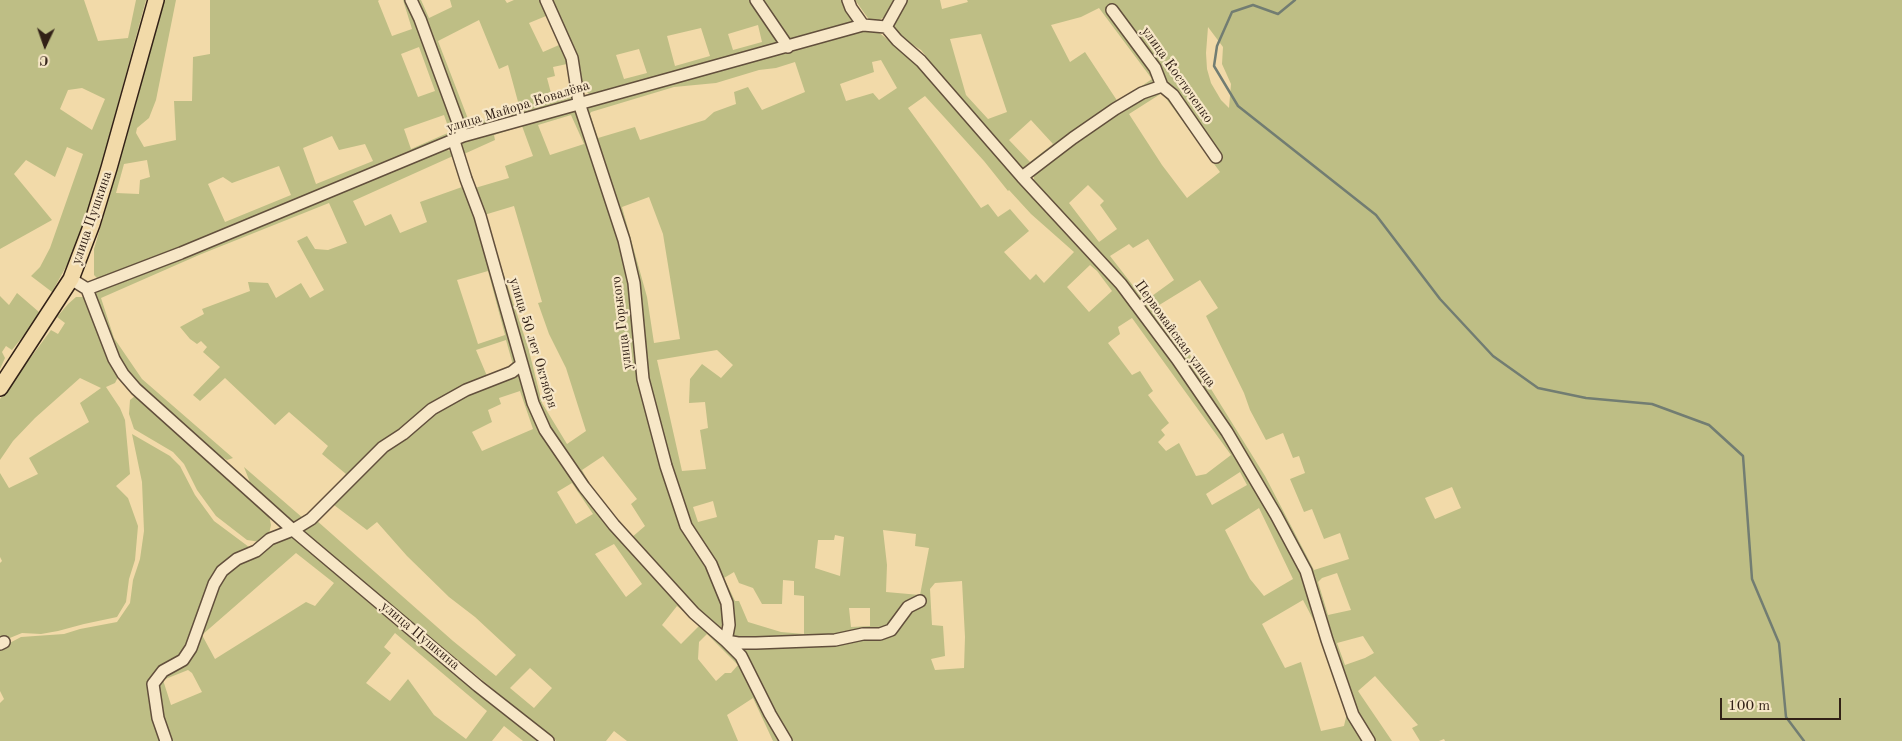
<!DOCTYPE html>
<html>
<head>
<meta charset="utf-8">
<style>
	body { margin:0 }
	#map { position:relative; width:1902px; height:741px; overflow:hidden; background:#f2daa9; font-family:"Old Standard TT",serif }
	canvas { display:block }
	.north { position:absolute; left:20px; top:20px; width:50px; height:50px; -webkit-text-stroke:4px #f7e7c7; paint-order:stroke; rotate:183deg; font-size:14px; font-weight:700; line-height:20px; text-align:center; color:#322117 }
	.north::after { content:''; display:block; margin:auto; width:18px; height:22px; background:#322117; clip-path:polygon(50% 0,100% 100%,50% 72%,0 100%) }
	.scale { position:absolute; left:1720px; top:698px; width:121px; height:22px; box-sizing:border-box; border:2px solid #322117; border-top:0; padding-left:6px; font-size:15px; line-height:18px; white-space:nowrap; color:#322117; -webkit-text-stroke:4px #f7e7c7; paint-order:stroke }
</style>
</head>
<body>
<div id="map">
<canvas width="1902" height="741"></canvas>
<div class="north">С</div>
<div class="scale">100 m</div>
</div>
<script>
const ctx = document.querySelector('canvas').getContext('2d');
ctx.lineJoin = 'round';
function fill(path, color) {
  ctx.fillStyle = color;
  ctx.fill(path, 'evenodd');
}
function toPath(rows) {
  const path = new Path2D();
  for (const r of rows) {
    path.moveTo(r[0], r[1]);
    for (let i = 2; i < r.length; i += 2) path.lineTo(r[i], r[i + 1]);
  }
  return path;
}
function strokePath(path, color, width, dash) {
  ctx.strokeStyle = color;
  ctx.lineWidth = width;
  ctx.lineCap = dash ? 'butt' : 'round';
  ctx.setLineDash(dash || []);
  ctx.stroke(path);
}
function write(font, color, halo, rows, align = 'center') {
  ctx.font = font + ' "Old Standard TT",serif';
  ctx.lineWidth = 4.5;
  ctx.setLineDash([]);
  ctx.textBaseline = 'middle';
  ctx.strokeStyle = halo;
  ctx.fillStyle = color;
  for (const [text, x, y, turn = 0] of rows) {
    ctx.save();
    ctx.translate(x, y);
    ctx.rotate((+turn || 0) * Math.PI / 180);
    ctx.textAlign = isNaN(turn) ? turn : align;
    if (halo) ctx.strokeText(text, 0, 0);
    ctx.fillText(text, 0, 0);
    ctx.restore();
  }
}
const green = toPath([
	[0,0,84,0,98,41,128,38,136,0,146,0,88,214,73,254,52,292,31,276,40,267,50,248,83,154,67,147,55,177,26,160,14,174,52,220,0,249],
	[82,88,105,99,92,130,60,109,68,90],
	[163,0,176,0,156,100,149,118,137,128,136,133,144,147,176,140,174,101,192,101,193,57,210,54,210,0,379,0,378,1,392,36,412,29,403,0,408,0,453,121,455,134,103,280,97,278,94,275,94,249,135,108],
	[419,47,435,91,418,97,401,54],
	[444,115,450,132,411,149,404,129],
	[332,136,339,150,365,144,373,161,316,184,303,148],
	[147,160,150,177,140,180,139,194,116,193,124,164],
	[279,166,291,195,225,222,208,184,223,177,232,183],
	[416,0,421,0,429,18,452,7,450,0,505,0,507,3,514,0,543,0,565,50,576,92,574,99,565,103,477,129,468,127,463,123,456,109],
	[546,16,559,45,543,52,529,23],
	[479,20,499,69,508,65,520,109,470,124,438,41],
	[567,64,573,89,551,93,547,78,555,76,553,67],
	[548,0,752,0,783,43,593,95,589,94,584,89,577,67],
	[758,25,762,42,733,50,728,34],
	[701,28,710,56,675,66,667,36],
	[639,49,647,73,624,79,616,55],
	[757,0,842,0,854,22,787,41],
	[855,0,898,0,890,14,879,20,870,21],
	[906,0,940,0,942,9,968,2,967,0,1902,0,1902,741,1445,741,1444,739,1439,741,1420,741,1412,728,1418,725,1375,676,1358,691,1392,741,1372,741,1364,731,1320,609,1249,462,1077,230,1034,182,1034,174,1076,138,1164,84,1024,170,973,115,921,50,902,38,896,31,893,23],
	[1099,8,1152,79,1118,102,1085,52,1070,62,1051,25,1081,17],
	[1208,27,1223,47,1222,64,1231,84,1229,108,1221,100,1211,83,1207,69,1206,53],
	[981,34,1007,112,988,119,966,95,950,39],
	[1162,93,1220,172,1187,198,1162,165,1129,114],
	[1031,120,1053,144,1030,162,1009,140],
	[1088,185,1104,201,1100,205,1117,229,1099,242,1069,203],
	[1148,239,1174,280,1145,301,1110,256,1129,244,1133,248],
	[1200,280,1218,308,1206,316,1244,393,1250,410,1266,440,1283,433,1293,458,1299,456,1305,473,1290,479,1304,512,1312,509,1324,539,1340,533,1349,559,1314,570,1265,476,1175,331,1156,307],
	[1452,487,1461,508,1435,519,1425,498],
	[1337,573,1351,610,1328,615,1318,582,1322,578],
	[1363,636,1374,653,1365,658,1345,665,1337,643],
	[857,30,877,31,909,57,929,77,1125,296,1212,414,1303,575,1365,741,789,741,739,649,688,520,645,379,641,322,584,109,587,104],
	[881,60,897,88,879,100,873,93,846,101,840,84,874,72,872,62],
	[795,62,805,92,762,110,748,87,734,92,736,104,714,112,705,120,640,140,635,127,598,138,590,114,591,112,674,87,716,83,759,70,776,68],
	[925,96,984,161,1008,191,1009,190,1031,214,1074,252,1044,283,1036,274,1030,280,1004,252,1029,231,1010,209,998,217,988,204,981,208,908,108],
	[649,197,663,234,680,339,654,343,647,297,622,207],
	[1090,265,1097,271,1112,291,1089,312,1067,287],
	[1132,318,1231,455,1206,474,1196,476,1179,443,1166,451,1158,442,1165,435,1161,430,1169,423,1148,395,1153,391,1140,371,1132,375,1108,343,1120,334,1118,327],
	[717,350,733,365,721,378,702,364,690,379,689,403,705,402,708,428,700,430,706,469,682,471,657,360],
	[1240,472,1247,485,1212,505,1206,494],
	[713,501,717,517,698,522,693,507],
	[1259,508,1293,579,1264,596,1250,579,1225,530],
	[883,530,916,534,915,546,929,548,920,595,886,592,887,565],
	[835,535,844,537,840,576,815,568,818,540,834,540],
	[734,572,739,583,753,588,762,604,782,604,783,580,794,581,794,595,804,596,804,634,781,632,748,622,739,601,735,601,724,578],
	[962,581,965,637,964,668,935,670,931,659,945,656,943,626,932,625,930,589,935,583],
	[1303,600,1316,625,1347,713,1344,726,1321,731,1301,662,1285,668,1262,624],
	[849,608,870,608,870,626,851,627],
	[574,111,577,114,610,205,636,317,665,469,724,603,725,623,721,627,715,627,613,522,543,418,461,146,465,140],
	[571,115,584,144,550,155,538,125],
	[522,126,533,156,505,166,509,178,475,188,464,154,495,140,494,135],
	[514,206,542,302,538,303,549,334,566,368,586,431,567,444,542,403,528,347,484,215],
	[603,456,637,499,631,504,645,526,631,538,600,502,582,470],
	[445,149,455,153,457,157,478,220,519,363,511,370,464,388,431,408,400,434,380,448,342,487,309,518,295,526,251,485,244,467,304,519,320,504,346,474,322,454,328,446,289,412,275,425,225,378,200,401,193,395,220,367,203,352,207,347,201,341,197,344,190,339,180,327,204,314,202,309,250,291,248,282,268,283,276,298,301,283,310,298,324,290,297,241,307,236,315,249,328,250,347,243,329,203,199,255,101,298,114,338,142,379,233,458,227,460,210,450,156,403,123,367,115,353,95,294,107,285,138,274],
	[453,156,462,187,420,202,427,222,400,233,391,214,365,226,353,201],
	[488,271,505,335,478,344,457,280],
	[506,340,513,365,487,376,476,350],
	[17,293,39,312,29,329,12,350,6,346,2,352,5,358,0,369,0,296,9,305],
	[76,297,83,297,88,302,107,354,118,377,115,383,106,387,120,408,125,420,130,474,116,486,128,498,138,526,135,560,129,579,126,602,117,617,84,624,58,631,41,634,22,633,0,642,0,563,2,561,0,557,0,473,9,488,38,474,29,458,89,422,80,403,101,388,80,378,35,418,13,441,0,460,0,399,51,330,58,334,65,323,57,317,68,304],
	[520,367,568,470,729,646,783,741,773,741,753,698,727,715,738,741,627,741,614,731,606,741,556,741,299,529,434,409],
	[520,391,533,429,482,451,472,432,492,422,488,410,501,404,499,398],
	[572,483,593,514,576,524,557,492],
	[334,505,367,530,377,522,407,556,449,597,475,617,516,655,496,676,453,641,316,520],
	[614,544,642,584,626,597,595,554],
	[677,606,687,614,699,626,681,644,662,625],
	[707,634,738,665,731,673,725,673,716,681,698,659,699,642],
	[530,668,552,688,534,708,510,688],
	[135,396,189,441,269,515,271,525,269,534,260,542,247,540,216,516,197,490,184,464,173,452,134,429,129,414,130,400],
	[132,434,170,456,180,466,195,495,214,521,253,550,232,559,181,656,152,675,149,683,163,741,0,741,0,703,4,699,0,691,0,648,21,637,64,634,80,629,117,622,130,603,133,580,140,559,144,531,142,482],
	[281,527,388,619,538,741,523,741,504,726,492,741,168,741,157,690,161,680,169,671,187,660,223,573,271,545],
	[296,553,334,583,315,606,306,602,215,659,202,635],
	[395,633,487,711,466,739,434,715,408,679,390,701,366,683,391,653,384,647],
	[188,670,192,673,202,692,171,705,163,680]
]);
const stream = toPath([
	[1295,0,1278,14,1253,5,1232,12,1217,46,1214,66,1238,106,1376,215,1440,299,1493,356,1538,388,1586,398,1652,404,1709,425,1743,456,1752,579,1779,643,1786,717,1804,741]
]);
const minor = toPath([
	[411,0,420,19,463,136],
	[546,0,572,58,579,103,624,240,634,283,643,379,666,466,686,526,711,564,727,603,729,625,726,641,738,643,756,643,835,640,863,634,880,634,891,630,908,607,920,601],
	[756,0,788,47],
	[848,0,851,8,863,25],
	[901,0,886,27,897,40,921,61,1022,177,1121,284,1177,359,1227,432,1276,515,1306,571,1327,640,1353,715,1369,741],
	[1112,10,1155,68,1162,86,1173,95,1216,157],
	[454,141,466,179,480,216,533,403,545,430,584,487,614,525,694,613,726,641,741,656,770,714,786,741],
	[1022,177,1073,138,1115,109,1142,93,1162,86],
	[71,279,87,289,114,359,123,374,136,389,293,530,478,686,548,741],
	[87,289,181,253,463,136,863,25,886,27],
	[0,644,4,642],
	[166,741,158,718,153,684,163,671,183,660,191,648,214,584,222,571,237,559,256,551,270,539,293,530,311,519,383,447,403,434,432,409,466,390,512,372,522,364]
]);
const major = toPath([
	[0,388,71,279,92,224,109,168,156,0]
]);
const streetNames = [
	["улица Костюченко",1177,75,55],
	["улица Майора Ковалёва",518,107,-17],
	["улица Пушкина",92,218,-71],
	["улица Горького",622,323,-97],
	["Первомайская улица",1175,334,54],
	["улица 50 лет Октября",533,343,73],
	["улица Пушкина",420,636,40]
];
fill(green, '#bebe85');
strokePath(stream, '#727d72', 2.5);
strokePath(minor, '#624f3c', 14);
strokePath(major, '#322117', 18);
strokePath(minor, '#f7e7c7', 11);
strokePath(major, '#f2daa9', 15);
write('14px', '#322117', '#f7e7c7', streetNames);
</script>
</body>
</html>
